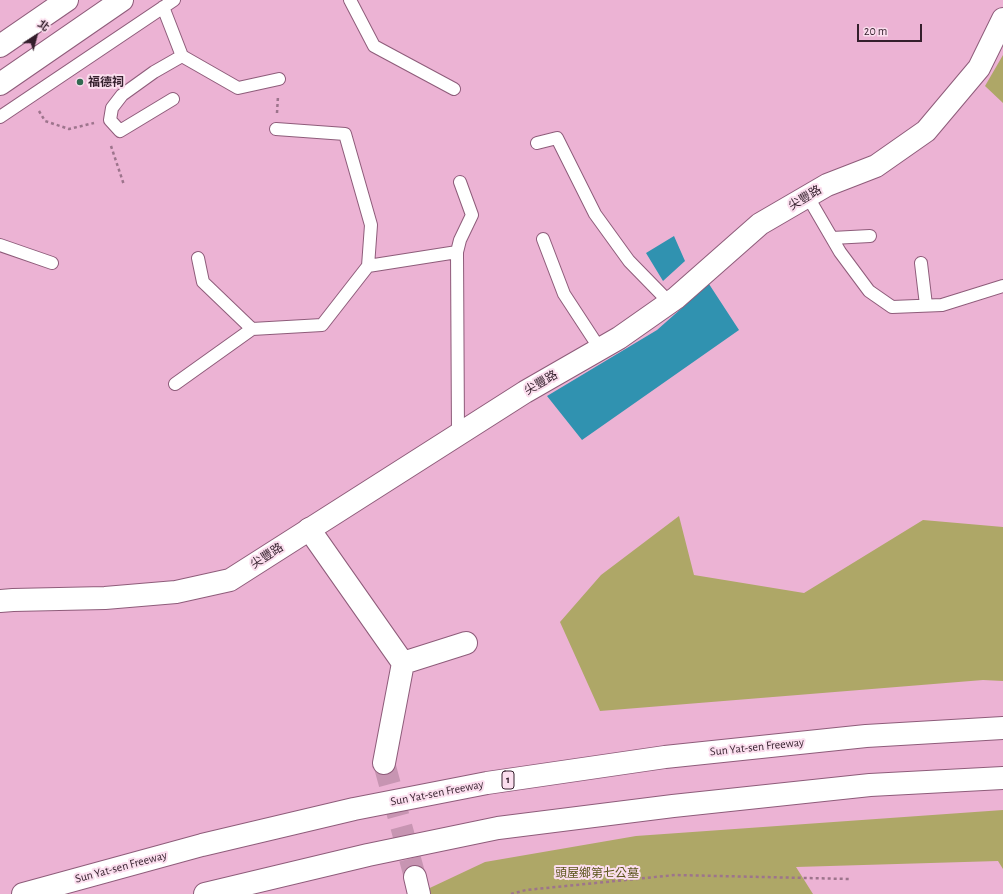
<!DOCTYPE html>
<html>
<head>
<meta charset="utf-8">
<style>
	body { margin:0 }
	#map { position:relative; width:1003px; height:894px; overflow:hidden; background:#ecb3d4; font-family:"Alegreya Sans","Noto Sans TC",sans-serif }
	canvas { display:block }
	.north { position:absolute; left:16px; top:16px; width:40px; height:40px; -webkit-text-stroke:3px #fbdeee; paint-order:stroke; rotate:36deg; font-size:11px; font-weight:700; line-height:16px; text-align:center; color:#341f2c }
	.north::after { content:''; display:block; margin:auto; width:14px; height:18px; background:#341f2c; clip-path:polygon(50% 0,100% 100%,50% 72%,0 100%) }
	.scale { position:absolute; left:857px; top:24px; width:65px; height:18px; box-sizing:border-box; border:2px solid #341f2c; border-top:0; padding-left:5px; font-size:12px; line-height:14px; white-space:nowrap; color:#341f2c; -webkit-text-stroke:3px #fbdeee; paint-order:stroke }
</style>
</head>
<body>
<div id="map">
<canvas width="1003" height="894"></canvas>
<div class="north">北</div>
<div class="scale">20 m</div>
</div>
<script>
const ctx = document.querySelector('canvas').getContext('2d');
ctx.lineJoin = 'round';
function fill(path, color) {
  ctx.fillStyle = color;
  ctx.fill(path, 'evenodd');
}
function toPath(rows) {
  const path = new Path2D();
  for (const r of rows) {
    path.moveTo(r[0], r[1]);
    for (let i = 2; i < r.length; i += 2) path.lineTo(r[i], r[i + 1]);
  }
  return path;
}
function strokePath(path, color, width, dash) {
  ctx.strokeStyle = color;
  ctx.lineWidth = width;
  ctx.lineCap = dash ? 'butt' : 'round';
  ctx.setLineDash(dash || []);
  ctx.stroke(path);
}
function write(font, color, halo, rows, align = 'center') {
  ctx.font = font + ' "Alegreya Sans","Noto Sans TC",sans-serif';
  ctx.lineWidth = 4;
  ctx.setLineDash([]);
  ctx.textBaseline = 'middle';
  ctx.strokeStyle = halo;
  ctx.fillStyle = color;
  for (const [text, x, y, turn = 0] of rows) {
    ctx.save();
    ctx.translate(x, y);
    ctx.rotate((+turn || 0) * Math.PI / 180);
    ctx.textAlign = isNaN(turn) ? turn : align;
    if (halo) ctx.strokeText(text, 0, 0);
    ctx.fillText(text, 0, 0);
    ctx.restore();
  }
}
const green = toPath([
	[1003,55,1003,103,985,86],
	[679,516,694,575,804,593,923,520,1003,527,1003,681,983,680,600,711,560,622,601,575],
	[1003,810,1003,869,998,861,796,867,813,894,417,894,485,862,636,836]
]);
const water = toPath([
	[674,236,685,261,663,281,646,253],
	[709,284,739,330,582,440,547,396,657,330]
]);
const minorTunnel = toPath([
	[384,763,415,877]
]);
const path = toPath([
	[39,111,45,121,69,129,94,123],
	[277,113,278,96],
	[111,146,124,185],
	[511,894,526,890,675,875,850,879]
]);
const service = toPath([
	[350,0,374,46,454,89],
	[163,7,182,56,154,72,122,95,112,108,110,120,120,131,173,99],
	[182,56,238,88,279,79],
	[0,117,174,0],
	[276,129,345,134,371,225,368,266],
	[537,143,557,138,595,214,629,261,669,302],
	[808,197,840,252,869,291,892,307,942,305,1003,286],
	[832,238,870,236],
	[543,239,564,294,600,349],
	[0,245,52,263],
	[198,258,203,282,252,329],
	[921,263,926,305],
	[175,384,252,329,322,325,368,266,457,252],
	[458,434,457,252,460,240,472,215,460,182]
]);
const minor = toPath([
	[309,529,403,663,384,763],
	[403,663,466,643],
	[415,877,419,894]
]);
const tertiary = toPath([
	[0,601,13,600,105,598,176,592,230,580,525,392,619,338,676,298,760,224,827,185,876,166,926,131,979,68,1003,19]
]);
const trunk = toPath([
	[0,46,67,0],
	[0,84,122,0]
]);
const motorway = toPath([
	[23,894,202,845,354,809,487,783,665,757,866,736,1003,728],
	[205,894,368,855,498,828,673,806,870,785,1003,778]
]);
const markers = [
	[80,82,4,"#316951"]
];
const shields = [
	[508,780,12]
];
const shieldNames = [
	["1",508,780]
];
const poiNames = [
	["福德祠",88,82]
];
const streetNames = [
	["尖豐路",805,198,-31],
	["尖豐路",541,383,-30],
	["尖豐路",267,556,-33],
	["Sun Yat-sen Freeway",757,747,-6],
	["Sun Yat-sen Freeway",437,793,-11],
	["Sun Yat-sen Freeway",121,867,-15]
];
const parkNames = [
	["頭屋鄉第七公墓",597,873]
];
fill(green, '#aea767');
fill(water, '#3092b0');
strokePath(minorTunnel, '#c795b2', 22, [22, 11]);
strokePath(service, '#8e5c7a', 14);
strokePath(minor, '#8e5c7a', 24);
strokePath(tertiary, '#8e5c7a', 24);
strokePath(trunk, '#8e5c7a', 24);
strokePath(motorway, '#8e5c7a', 24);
strokePath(path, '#9d748c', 2.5, [3, 3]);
strokePath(service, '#fff', 12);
strokePath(minor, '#fff', 22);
strokePath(tertiary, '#fff', 22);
strokePath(trunk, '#fff', 22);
strokePath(motorway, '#fff', 22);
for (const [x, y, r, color] of markers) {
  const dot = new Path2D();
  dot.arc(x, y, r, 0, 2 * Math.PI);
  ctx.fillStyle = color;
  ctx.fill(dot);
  strokePath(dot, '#fbdeee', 1.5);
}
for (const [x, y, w] of shields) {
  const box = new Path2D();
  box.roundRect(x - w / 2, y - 9, w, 18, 3);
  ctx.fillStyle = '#fbdeee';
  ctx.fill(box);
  strokePath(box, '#341f2c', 1);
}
write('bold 11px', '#341f2c', null, shieldNames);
write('bold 12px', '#341f2c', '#fbdeee', poiNames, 'left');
write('12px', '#341f2c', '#fbdeee', streetNames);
write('12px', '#5a541a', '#fbdeee', parkNames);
</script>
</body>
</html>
